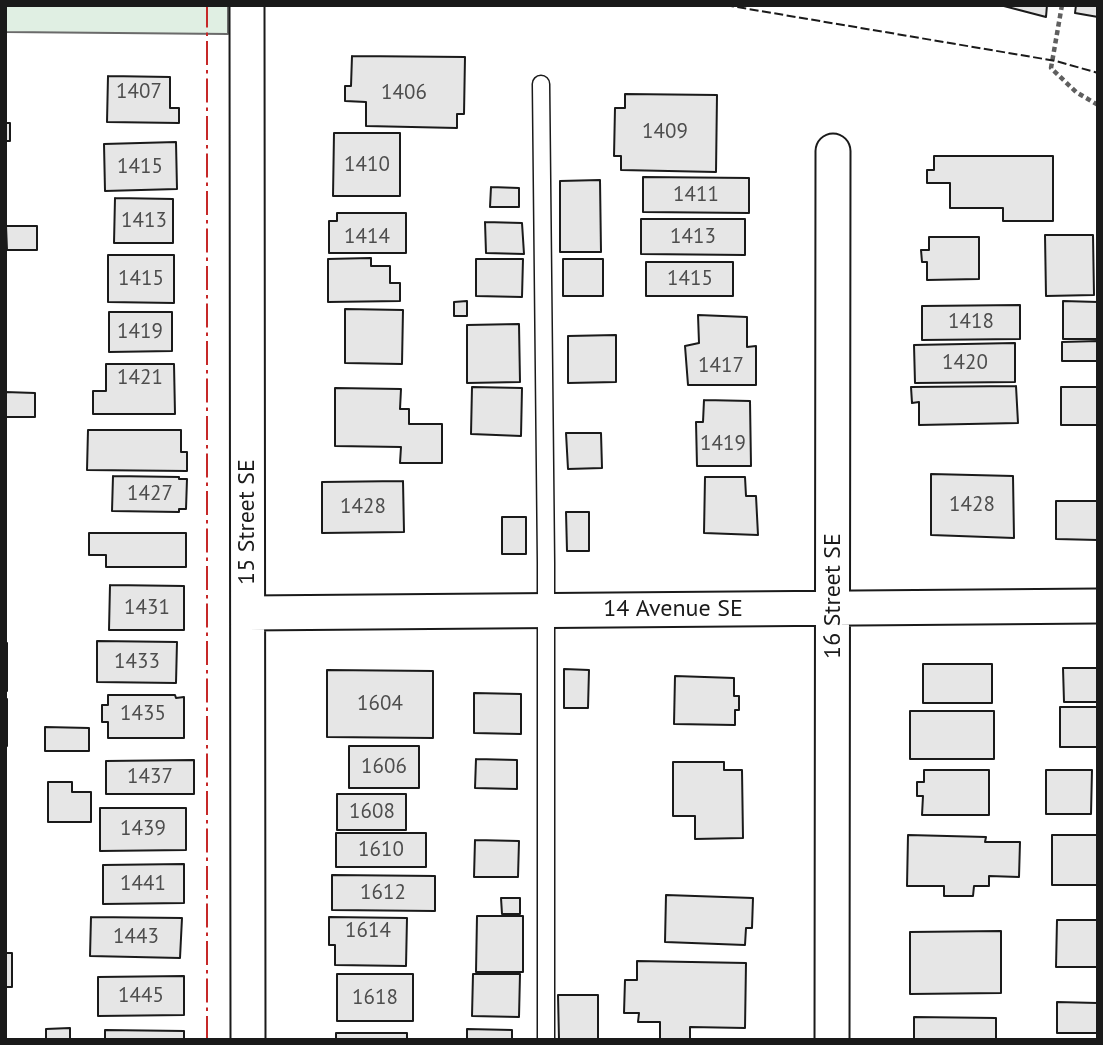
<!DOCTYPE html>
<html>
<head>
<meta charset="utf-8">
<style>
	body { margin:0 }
	#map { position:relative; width:1103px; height:1045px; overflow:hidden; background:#fff; font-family:"PT Sans",sans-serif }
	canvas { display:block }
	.frame { position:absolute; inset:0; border:7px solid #1a1a1a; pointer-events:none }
</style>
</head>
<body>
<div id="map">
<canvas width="1103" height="1045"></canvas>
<div class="frame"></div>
</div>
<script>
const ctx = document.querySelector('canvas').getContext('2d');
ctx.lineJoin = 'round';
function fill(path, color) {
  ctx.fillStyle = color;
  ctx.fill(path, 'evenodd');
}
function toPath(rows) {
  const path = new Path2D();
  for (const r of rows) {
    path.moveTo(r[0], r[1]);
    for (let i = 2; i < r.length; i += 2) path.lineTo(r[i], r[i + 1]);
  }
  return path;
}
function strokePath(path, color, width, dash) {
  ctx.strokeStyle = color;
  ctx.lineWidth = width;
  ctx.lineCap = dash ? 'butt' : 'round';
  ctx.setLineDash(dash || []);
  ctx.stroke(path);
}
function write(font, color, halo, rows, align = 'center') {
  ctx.font = font + ' "PT Sans",sans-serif';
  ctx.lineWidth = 5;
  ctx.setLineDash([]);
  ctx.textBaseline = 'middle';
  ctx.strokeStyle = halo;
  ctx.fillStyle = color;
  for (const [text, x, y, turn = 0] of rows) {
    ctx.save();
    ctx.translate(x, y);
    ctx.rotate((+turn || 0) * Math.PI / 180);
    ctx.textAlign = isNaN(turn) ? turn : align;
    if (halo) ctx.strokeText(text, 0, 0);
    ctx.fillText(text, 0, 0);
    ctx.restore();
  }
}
const green = toPath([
	[5,5,228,5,228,34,5,32,5,5]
]);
const building = toPath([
	[1000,5,1047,5,1046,17,1000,5],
	[1076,5,1098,5,1098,17,1075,13,1076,5],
	[352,56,465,57,464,114,457,114,457,128,366,126,366,102,345,101,345,86,351,86,352,56],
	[108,76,170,77,170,108,179,108,179,123,107,122,108,76],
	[625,94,717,95,716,172,621,170,621,156,614,156,615,108,625,108,625,94],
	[5,101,6,123,10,123,10,141,5,141,5,101],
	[334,133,400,133,400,196,333,196,334,133],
	[176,142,177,189,105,191,104,144,176,142],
	[934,156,1053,156,1053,221,1003,221,1003,208,950,208,950,183,927,183,927,170,934,170,934,156],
	[643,177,749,178,749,213,643,212,643,177],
	[600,180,601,252,560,252,560,181,600,180],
	[491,187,519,188,519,207,490,207,491,187],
	[115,198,173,199,173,243,114,243,115,198],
	[337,213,406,213,406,253,329,253,329,221,337,221,337,213],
	[641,219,745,219,745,255,641,254,641,219],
	[485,222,522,223,524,254,486,253,485,222],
	[6,226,37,226,37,250,7,250,6,226],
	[1045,235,1093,235,1094,295,1046,296,1045,235],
	[929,237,979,237,979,279,927,280,927,262,922,262,921,250,929,250,929,237],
	[108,255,174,255,174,303,108,302,108,255],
	[371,258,371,266,390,266,390,283,400,283,400,301,328,302,328,259,371,258],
	[476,259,523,259,522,297,476,296,476,259],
	[563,259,603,259,603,296,563,296,563,259],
	[646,262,733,262,733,296,646,296,646,262],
	[467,301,467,316,454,316,454,302,467,301],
	[1063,301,1098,302,1098,339,1063,339,1063,301],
	[1020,305,1020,339,922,340,922,306,1020,305],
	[345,309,403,310,402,364,345,363,345,309],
	[109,312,172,312,172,351,109,352,109,312],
	[698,315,747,317,747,347,756,346,756,385,688,385,685,346,699,343,698,315],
	[519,324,520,382,467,383,467,325,519,324],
	[616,335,616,382,568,383,568,336,616,335],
	[1098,341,1098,361,1062,361,1062,342,1098,341],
	[1015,343,1015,382,915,383,914,345,1015,343],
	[106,364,174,364,175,414,93,414,93,391,106,391,106,364],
	[1016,386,1018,423,919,425,919,402,912,403,911,387,1016,386],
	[472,387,522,388,521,436,471,434,472,387],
	[1061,387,1098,387,1098,425,1061,425,1061,387],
	[335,388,401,389,400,409,409,409,409,424,442,424,442,463,400,463,401,447,335,446,335,388],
	[5,392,35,393,35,417,5,417,5,392],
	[704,400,750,401,751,466,697,466,696,422,703,422,704,400],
	[88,430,181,430,181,452,187,452,187,471,87,470,88,430],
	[566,433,601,433,602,468,568,469,566,433],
	[931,474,1013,476,1014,538,931,535,931,474],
	[113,476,179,477,179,479,187,479,186,509,179,509,179,512,112,511,113,476],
	[705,477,745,477,746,496,756,496,758,535,704,533,705,477],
	[403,481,404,532,322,533,322,482,403,481],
	[1056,501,1098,501,1098,540,1056,539,1056,501],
	[566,512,589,512,589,551,567,551,566,512],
	[502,517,526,517,526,554,502,554,502,517],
	[89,533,186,533,186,567,106,567,106,555,89,555,89,533],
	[110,585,184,586,184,630,109,630,110,585],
	[97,641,177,642,176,683,97,682,97,641],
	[5,643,7,643,7,691,5,691,5,643],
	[923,664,992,664,992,703,923,703,923,664],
	[1063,668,1098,668,1098,702,1064,702,1063,668],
	[564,669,589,670,588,708,564,708,564,669],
	[327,670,433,671,433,738,327,737,327,670],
	[675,676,734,678,734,696,739,696,739,710,735,710,735,725,674,724,675,676],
	[474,693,521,694,521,734,474,733,474,693],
	[108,695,175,695,176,698,184,697,184,738,108,738,108,722,102,722,102,705,108,705,108,695],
	[5,699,7,699,7,746,5,746,5,699],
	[1060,707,1098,707,1098,747,1060,747,1060,707],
	[910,711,994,711,994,759,910,759,910,711],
	[45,727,89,728,89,751,45,751,45,727],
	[349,746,419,746,419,788,349,788,349,746],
	[476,759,517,760,517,789,475,788,476,759],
	[194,760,194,794,106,794,106,761,194,760],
	[673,762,724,762,724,770,742,770,743,838,695,839,695,816,673,816,673,762],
	[924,770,989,770,989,815,922,815,923,796,917,796,917,782,924,782,924,770],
	[1046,770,1092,770,1091,814,1046,814,1046,770],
	[48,782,72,782,72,792,91,792,91,822,48,822,48,782],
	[337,794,406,794,406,830,337,830,337,794],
	[100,808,186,808,186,850,100,851,100,808],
	[336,833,426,833,426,867,336,867,336,833],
	[908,835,986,837,985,842,1020,842,1019,877,989,876,989,886,974,886,973,896,944,896,944,886,907,886,908,835],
	[1052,835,1098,835,1098,885,1052,885,1052,835],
	[475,840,519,841,518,877,474,877,475,840],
	[184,864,184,903,103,904,103,865,184,864],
	[332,875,435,876,435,911,332,910,332,875],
	[666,895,753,898,752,928,746,928,745,945,665,942,666,895],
	[501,898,520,898,520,914,502,914,501,898],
	[477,916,523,916,523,972,476,972,477,916],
	[91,917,182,918,180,958,90,956,91,917],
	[329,917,407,918,406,966,335,965,335,945,329,945,329,917],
	[1057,920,1098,920,1098,967,1056,967,1057,920],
	[1001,931,1001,993,910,994,910,932,1001,931],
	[5,953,12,953,12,987,5,987,5,953],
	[637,961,746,963,745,1028,690,1027,690,1039,660,1039,660,1022,638,1022,639,1013,624,1013,625,980,637,980,637,961],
	[337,974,413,974,413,1021,337,1021,337,974],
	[473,974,520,974,519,1017,472,1016,473,974],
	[184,976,184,1015,98,1016,98,977,184,976],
	[558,995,598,995,598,1039,559,1040,558,995],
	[1057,1002,1097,1003,1097,1033,1057,1033,1057,1002],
	[914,1017,996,1018,996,1040,914,1040,914,1017],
	[70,1028,70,1040,46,1040,46,1029,70,1028],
	[467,1029,512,1030,512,1040,467,1040,467,1029],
	[105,1030,184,1031,184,1040,105,1040,105,1030],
	[336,1033,407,1033,407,1040,336,1040,336,1033]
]);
const path = toPath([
	[1062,5,1051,68,1076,92,1098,105]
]);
const service = toPath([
	[541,84,546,563,546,1040]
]);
const minor = toPath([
	[247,5,248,1040],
	[248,613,1098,606],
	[832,1040,833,151]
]);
const fence = toPath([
	[725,5,1056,61,1098,73]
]);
const power = toPath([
	[207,1040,207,5]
]);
const numberNames = [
	["1407",139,92],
	["1406",404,93],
	["1409",665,132],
	["1410",367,165],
	["1415",140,167],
	["1411",696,195],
	["1413",144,221],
	["1414",367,237],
	["1413",693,237],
	["1415",141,279],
	["1415",690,279],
	["1418",971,322],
	["1419",140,332],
	["1420",965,363],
	["1417",721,366],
	["1421",140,378],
	["1419",723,444],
	["1427",150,494],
	["1428",972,505],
	["1428",363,507],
	["1431",147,608],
	["1433",137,662],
	["1604",380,704],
	["1435",143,714],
	["1606",384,767],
	["1437",150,777],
	["1608",372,812],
	["1439",143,829],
	["1610",381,850],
	["1441",143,884],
	["1612",383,893],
	["1614",368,931],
	["1443",136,937],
	["1445",141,996],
	["1618",375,998]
];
const streetNames = [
	["15 Street SE",247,522,-90],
	["16 Street SE",833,596,-90],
	["14 Avenue SE",673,609]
];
fill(green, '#e0efe3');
strokePath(green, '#6a6a6a', 2);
fill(building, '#e6e6e6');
strokePath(building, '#1a1a1a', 2);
strokePath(service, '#1a1a1a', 19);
strokePath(minor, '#1a1a1a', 37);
strokePath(path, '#5f5f5f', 4.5, [5, 3.5]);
strokePath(service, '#fff', 16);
strokePath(minor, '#fff', 33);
strokePath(fence, '#1a1a1a', 2, [9, 3.5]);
strokePath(power, '#c62828', 2, [24, 5, 3.5, 5]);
write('21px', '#4d4d4d', null, numberNames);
write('24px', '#1a1a1a', '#fff', streetNames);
</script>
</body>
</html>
